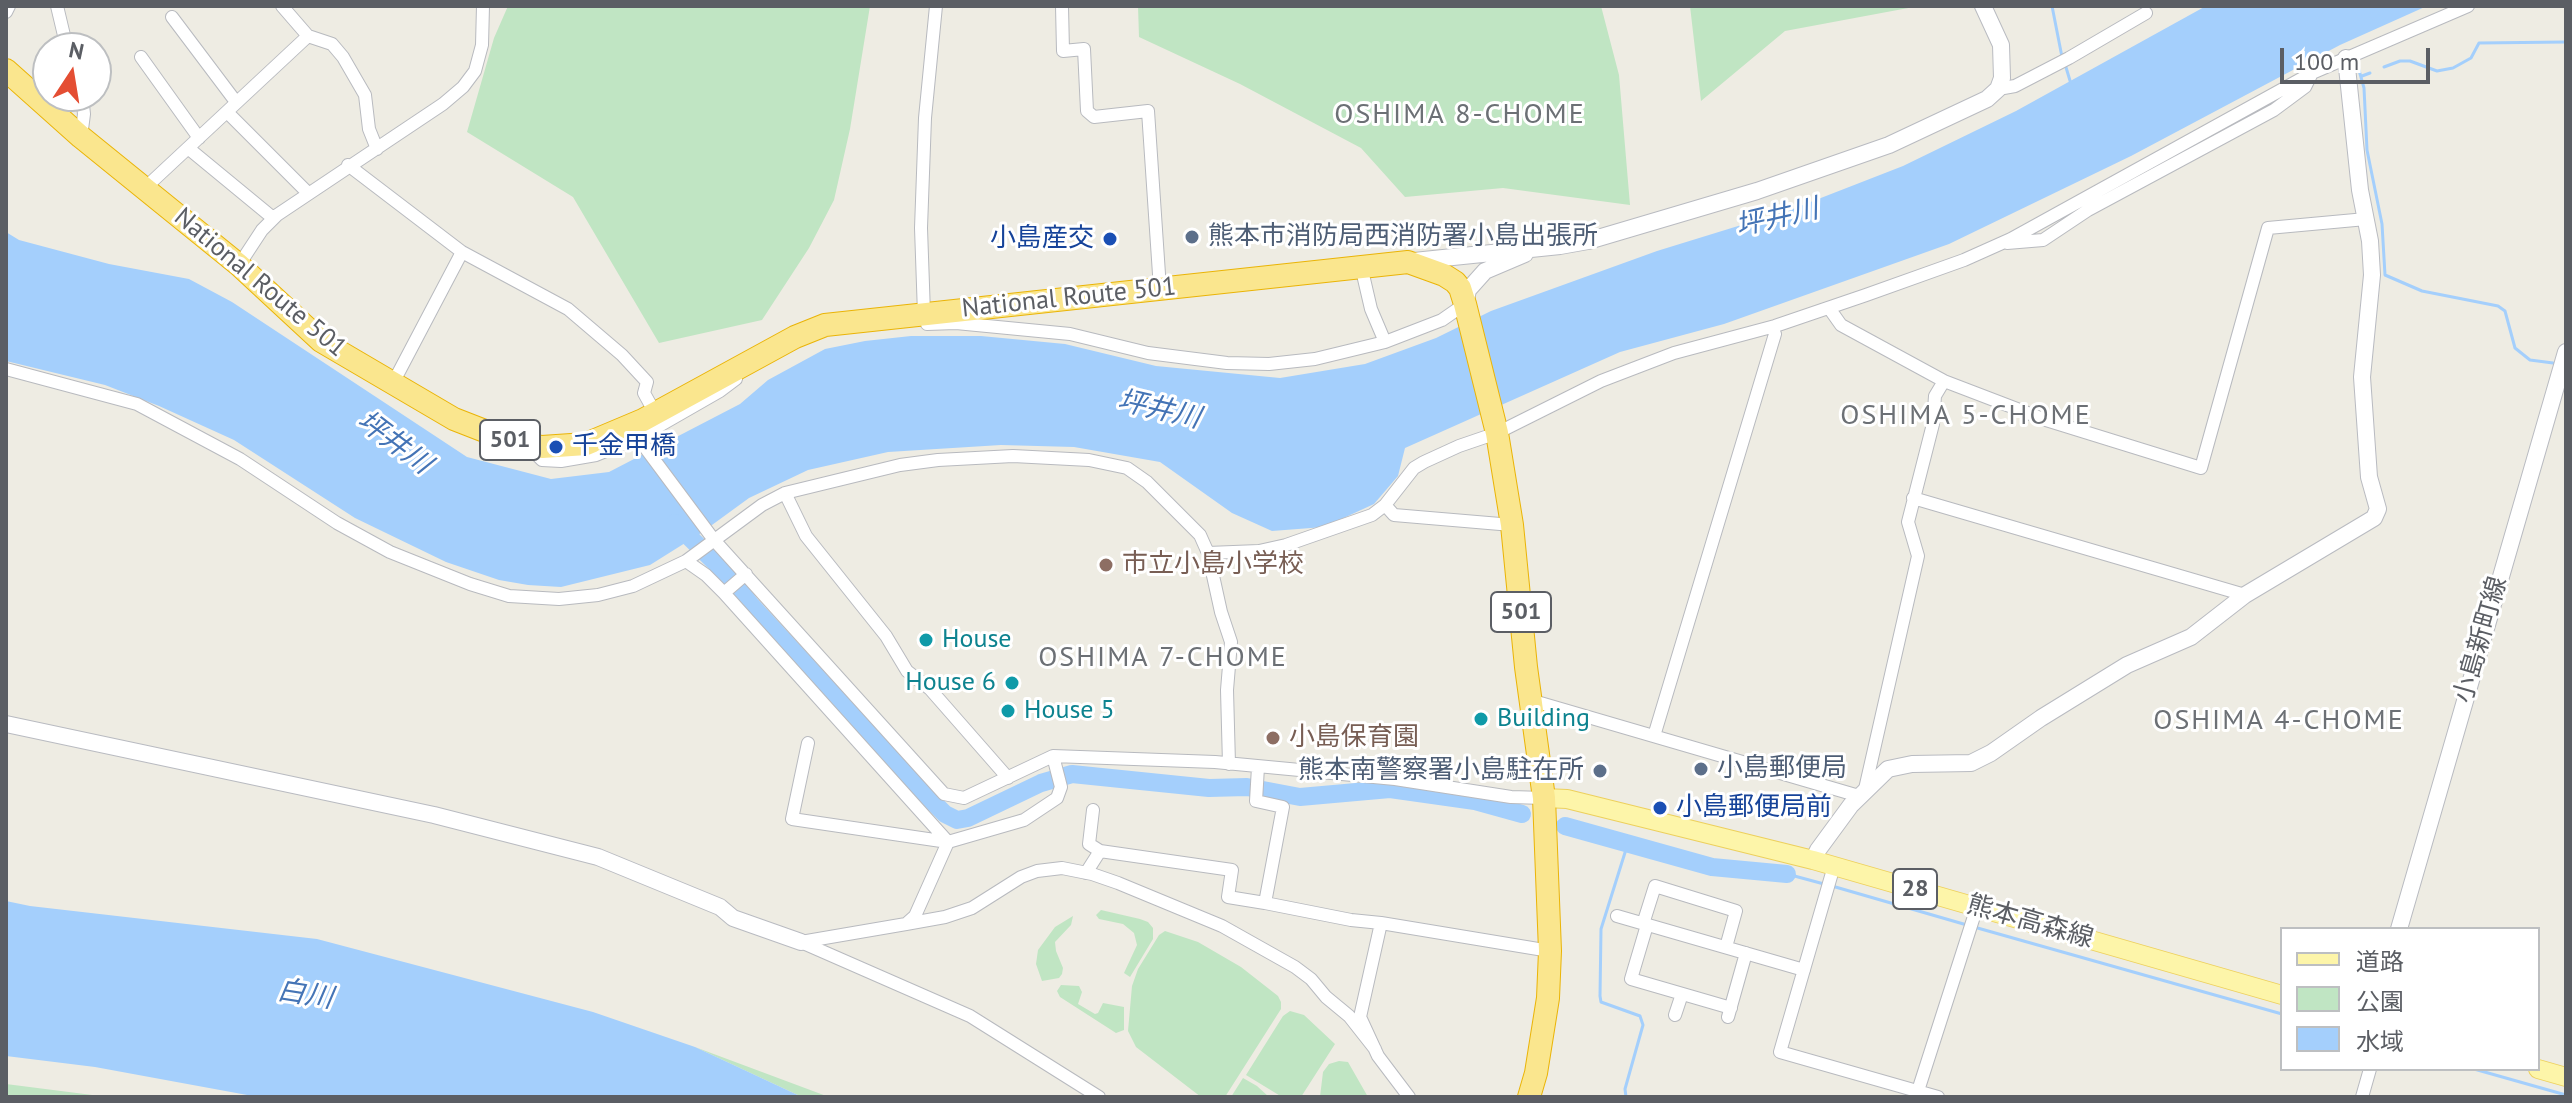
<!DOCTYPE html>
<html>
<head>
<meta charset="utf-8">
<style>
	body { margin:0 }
	#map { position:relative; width:2572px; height:1103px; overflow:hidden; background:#eeece3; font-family:"PT Sans","Noto Sans JP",sans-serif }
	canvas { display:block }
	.frame { position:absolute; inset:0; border:8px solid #5b5e64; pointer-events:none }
	.legend { position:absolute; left:2280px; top:927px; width:260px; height:144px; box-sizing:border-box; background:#fff; border:2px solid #bdbfc1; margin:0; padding:10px 14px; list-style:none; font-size:24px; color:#5b5e64 }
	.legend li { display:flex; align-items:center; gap:16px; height:40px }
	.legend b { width:40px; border:2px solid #bdbfc1 }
	.north { position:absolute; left:32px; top:32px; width:80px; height:80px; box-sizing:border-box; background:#fff; border:2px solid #bdbfc1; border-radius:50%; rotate:12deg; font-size:22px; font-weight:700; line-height:32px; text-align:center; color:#5b5e64 }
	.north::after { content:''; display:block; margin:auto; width:28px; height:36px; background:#e44e33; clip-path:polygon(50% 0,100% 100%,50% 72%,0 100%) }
	.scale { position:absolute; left:2280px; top:48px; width:150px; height:36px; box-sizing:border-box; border:4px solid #5b5e64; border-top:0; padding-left:10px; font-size:24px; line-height:28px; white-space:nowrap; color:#5b5e64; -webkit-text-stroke:6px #fff; paint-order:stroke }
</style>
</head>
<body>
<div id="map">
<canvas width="2572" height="1103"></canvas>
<div class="frame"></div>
<ul class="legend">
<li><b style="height:10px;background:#fdf5a9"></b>道路</li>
<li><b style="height:22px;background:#c0e5c3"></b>公園</li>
<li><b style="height:22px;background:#a4cffc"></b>水域</li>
</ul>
<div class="north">N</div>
<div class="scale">100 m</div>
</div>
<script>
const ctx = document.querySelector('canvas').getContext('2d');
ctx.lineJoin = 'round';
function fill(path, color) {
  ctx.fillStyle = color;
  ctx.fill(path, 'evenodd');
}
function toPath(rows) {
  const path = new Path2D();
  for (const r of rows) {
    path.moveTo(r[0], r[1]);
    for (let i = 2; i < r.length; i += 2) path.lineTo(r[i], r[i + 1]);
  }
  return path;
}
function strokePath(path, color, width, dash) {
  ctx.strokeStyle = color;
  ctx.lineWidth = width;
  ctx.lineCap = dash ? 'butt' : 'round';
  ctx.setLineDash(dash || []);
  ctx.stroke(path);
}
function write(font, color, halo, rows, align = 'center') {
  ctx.font = font + ' "PT Sans","Noto Sans JP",sans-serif';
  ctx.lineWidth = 6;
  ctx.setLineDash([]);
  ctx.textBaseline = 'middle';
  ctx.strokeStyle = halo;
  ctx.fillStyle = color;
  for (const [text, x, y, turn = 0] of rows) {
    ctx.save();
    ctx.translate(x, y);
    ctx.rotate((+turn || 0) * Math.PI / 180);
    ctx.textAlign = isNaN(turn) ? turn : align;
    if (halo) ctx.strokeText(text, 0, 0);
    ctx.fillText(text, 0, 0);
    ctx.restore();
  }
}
const green = toPath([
	[508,6,870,6,850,129,834,200,809,248,762,320,659,343,573,197,467,132,494,38],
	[1138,6,1601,6,1619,75,1630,205,1503,188,1405,197,1361,148,1240,84,1139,37],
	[1690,6,1919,6,1785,31,1701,101],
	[1101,910,1140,919,1148,922,1153,928,1153,939,1130,977,1124,973,1137,945,1134,933,1123,924,1099,919,1096,915],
	[1073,916,1071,925,1055,942,1056,951,1063,968,1062,974,1059,978,1042,981,1036,964,1038,950,1055,927],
	[1165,931,1198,942,1241,967,1278,996,1281,1002,1281,1009,1225,1097,1201,1097,1136,1047,1128,1031,1132,986,1138,969,1159,935],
	[1061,985,1079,986,1082,992,1078,1004,1095,1014,1098,1013,1103,1003,1124,1007,1124,1030,1116,1033,1060,997,1057,991],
	[1290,1011,1304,1015,1335,1044,1301,1097,1282,1097,1246,1075,1283,1016],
	[695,1047,829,1097,802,1097],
	[1339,1061,1348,1062,1368,1097,1320,1097,1323,1072,1329,1064],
	[1243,1078,1257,1086,1269,1097,1231,1097],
	[6,1084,108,1097,6,1097]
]);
const water = toPath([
	[2206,6,2427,6,2340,45,2131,156,1949,244,1724,324,1620,352,1405,448,1398,476,1374,504,1324,527,1272,531,1232,513,1160,462,1074,447,1001,445,888,452,808,470,749,498,701,533,650,565,561,587,528,585,499,580,446,562,355,518,234,440,159,406,105,385,6,361,6,232,19,240,109,264,189,279,232,302,467,457,551,479,609,472,740,404,768,380,825,349,865,341,911,336,981,336,1065,344,1156,366,1280,378,1365,364,1436,338,1491,311,1657,251,1790,210,1903,166,2016,111],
	[6,901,30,906,317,939,593,1012,695,1047,802,1097,258,1097,95,1067,6,1056]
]);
const stream = toPath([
	[2052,6,2062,57],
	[2357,63,2364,88,2367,150,2382,224,2385,275,2422,291,2498,306,2505,311,2515,348,2530,360,2553,363],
	[2065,64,2071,84],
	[2384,67,2400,61,2410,61,2437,71,2453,68,2471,58,2479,43,2566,42],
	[2362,76,2370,73],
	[1787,874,1824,884],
	[1832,886,1967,925],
	[1974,927,2282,1014],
	[2474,1069,2566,1095],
	[1626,1097,1625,1089,1643,1025,1640,1016,1601,1002,1600,996,1601,929,1628,843]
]);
const river = toPath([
	[675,523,724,571,751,605,924,793,945,814,957,820,968,818,1041,783,1072,774,1209,788,1247,787,1300,797,1390,789,1475,801,1522,814],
	[1565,826,1712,867,1787,874]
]);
const street = toPath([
	[57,6,67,48],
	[282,6,308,36,332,44,343,57,365,95,369,129,377,149],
	[1062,6,1063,51,1084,49,1087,111,1094,117,1148,111,1160,289],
	[6,12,9,6],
	[172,17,236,102],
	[141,57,199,138],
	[1998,89,2015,86,2069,58,2146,13],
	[227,112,308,193],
	[81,137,84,114,82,96],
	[188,148,273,218],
	[348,165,462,252,568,309,622,355,647,382,644,393,655,413],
	[145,188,308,36],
	[2007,243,2043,240,2088,210,2274,110,2305,87,2311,75],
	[239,265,262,230,277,215,443,104,463,87,475,71,482,45,483,6],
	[1361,266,1371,309,1385,342],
	[1829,308,1841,325,1944,381,2046,420,2201,468,2268,228,2366,219],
	[924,314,921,228,925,118,936,6],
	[927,324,956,323,1070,334,1148,353,1227,363,1269,364,1315,359,1385,342,1442,320,1465,304],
	[6,369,137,404,240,459,337,523,390,552,470,584,509,596,559,599,598,595,633,586,686,561,762,505,785,493,900,465,938,460,1013,456,1089,460,1127,468,1147,482,1200,535,1208,553,1221,612,1231,642,1227,690,1229,764],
	[392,385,462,252],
	[638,438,714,540,944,794,964,798,1053,756,1215,762,1395,779,1511,797,1544,798],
	[531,446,532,450,542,460,561,461,596,455,638,438,720,391,736,379],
	[785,493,806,536,886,636,907,671,930,689,1008,778],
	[1913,498,2245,595],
	[1385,505,1394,515,1512,525],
	[1208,553,1259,551,1286,545,1372,515,1385,505,1414,468,1424,462,1459,446,1497,433,1601,381,1674,353,1775,326,1866,295,1964,260,2011,239,2312,73,2468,6],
	[686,561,706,575,724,593,948,842],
	[724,593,746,574],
	[1530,700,1859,796],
	[1654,736,1775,334],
	[808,743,792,819,948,842,1024,820,1057,798,1061,787,1053,756],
	[1258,767,1256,801,1283,807,1265,903,1351,920,1381,923,1550,951],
	[1865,789,1918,556,1908,522,1933,424,1935,396,1944,381],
	[1093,810,1089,844,1100,851],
	[1834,866,1780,1052,1938,1097],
	[1086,873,1100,851,1232,870,1228,897,1265,903],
	[1617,916,1804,970],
	[1381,923,1360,1017,1378,1056,1409,1097],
	[906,924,945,917,972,908,1021,877,1037,871,1062,868,1092,874,1118,883,1222,926,1295,967,1311,979,1326,997,1349,1016,1375,1049],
	[1643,924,1655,886,1736,911,1726,947],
	[1647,925,1631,979,1731,1008],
	[801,942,970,1016,1099,1097],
	[801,942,906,924,915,916,948,842],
	[1675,1015,1682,994],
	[1728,1017,1746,953],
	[1916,1097,1977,907],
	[2362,1097,2370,1069]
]);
const secondary = toPath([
	[1414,261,1560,246,1588,241,1757,191,1889,145,1987,99,1998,89,2002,78,2001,45,1983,6],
	[1465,304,1468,290,1485,271,1525,254],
	[6,724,434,815,598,857,720,907,733,918,801,942],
	[1813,860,1818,850,1851,805,1888,769,1912,764,1971,763,1991,753,2041,718,2127,665,2191,637,2245,595,2374,518,2378,509,2369,477,2362,377,2372,275,2370,241,2360,190,2346,58],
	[2399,929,2566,352]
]);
const primary = toPath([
	[1544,798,1567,799,1813,860,2282,995],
	[2538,1069,2566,1077]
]);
const highway = toPath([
	[6,70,81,137,239,265,321,341,454,419,513,442,542,447,586,444,643,420,795,337,825,325,1408,262,1444,275,1455,282,1460,288,1465,304,1497,433,1512,525,1526,667,1544,798,1550,951,1548,998,1536,1073,1529,1097]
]);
const markers = [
	[1192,237,8,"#5c6f8a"],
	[1110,239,8,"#1a4fb4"],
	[556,447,8,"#1a4fb4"],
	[1106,565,8,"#8d6e63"],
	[926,640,8,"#0f9aa8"],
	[1012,683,8,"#0f9aa8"],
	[1008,711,8,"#0f9aa8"],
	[1481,719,8,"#0f9aa8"],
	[1273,738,8,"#8d6e63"],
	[1701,769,8,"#5c6f8a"],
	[1600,771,8,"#5c6f8a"],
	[1660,808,8,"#1a4fb4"]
];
const shields = [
	[510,440,60],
	[1521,612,60],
	[1915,889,44]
];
const shieldNames = [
	["501",510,440],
	["501",1521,612],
	["28",1915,889]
];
const serviceNames = [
	["熊本市消防局西消防署小島出張所",1208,237],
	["小島郵便局",1717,769],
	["熊本南警察署小島駐在所",1584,771,"right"]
];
const transitNames = [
	["小島産交",1094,239,"right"],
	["千金甲橋",572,447],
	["小島郵便局前",1676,808]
];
const streetNames = [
	["National Route 501",260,283,40],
	["National Route 501",1069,298,-6],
	["小島新町線",2481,640,-74],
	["熊本高森線",2030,922,16]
];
const educationNames = [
	["市立小島小学校",1122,565],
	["小島保育園",1289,738]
];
const cultureNames = [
	["House",942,640],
	["House 6",996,683,"right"],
	["House 5",1024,711],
	["Building",1497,719]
];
const neighbourhoodNames = [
	["OSHIMA 8-CHOME",1460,115],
	["OSHIMA 5-CHOME",1966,416],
	["OSHIMA 7-CHOME",1163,658],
	["OSHIMA 4-CHOME",2279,721]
];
const waterNames = [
	["坪井川",1777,218,-13],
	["坪井川",1159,410,13],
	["坪井川",394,443,37],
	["白川",305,995,9]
];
fill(green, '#c0e5c3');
fill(water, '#a4cffc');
strokePath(stream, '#a4cffc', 3);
strokePath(river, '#a4cffc', 18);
strokePath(street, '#b8babf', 14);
strokePath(secondary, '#b9bbc1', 18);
strokePath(primary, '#edd05d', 20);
strokePath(highway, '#eab407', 24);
strokePath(street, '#fff', 12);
strokePath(secondary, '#fff', 16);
strokePath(primary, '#fdf5a9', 18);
strokePath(highway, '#fae68e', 22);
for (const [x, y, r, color] of markers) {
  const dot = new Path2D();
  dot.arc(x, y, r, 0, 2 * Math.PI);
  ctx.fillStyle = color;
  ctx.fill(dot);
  strokePath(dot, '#fff', 3);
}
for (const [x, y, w] of shields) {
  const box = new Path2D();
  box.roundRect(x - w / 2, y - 20, w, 40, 6);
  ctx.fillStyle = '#fff';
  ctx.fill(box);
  strokePath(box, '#5b5e64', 2);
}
write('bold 24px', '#5b5e64', null, shieldNames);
write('26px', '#4e5e75', '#fff', serviceNames, 'left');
write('26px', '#164399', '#fff', transitNames, 'left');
write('26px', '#5b5e64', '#fff', streetNames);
write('26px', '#785e54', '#fff', educationNames, 'left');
write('26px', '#0d838f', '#fff', cultureNames, 'left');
ctx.letterSpacing = '2px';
write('28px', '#6c7075', '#fff', neighbourhoodNames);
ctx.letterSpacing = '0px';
write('italic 28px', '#4474b6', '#fff', waterNames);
</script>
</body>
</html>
